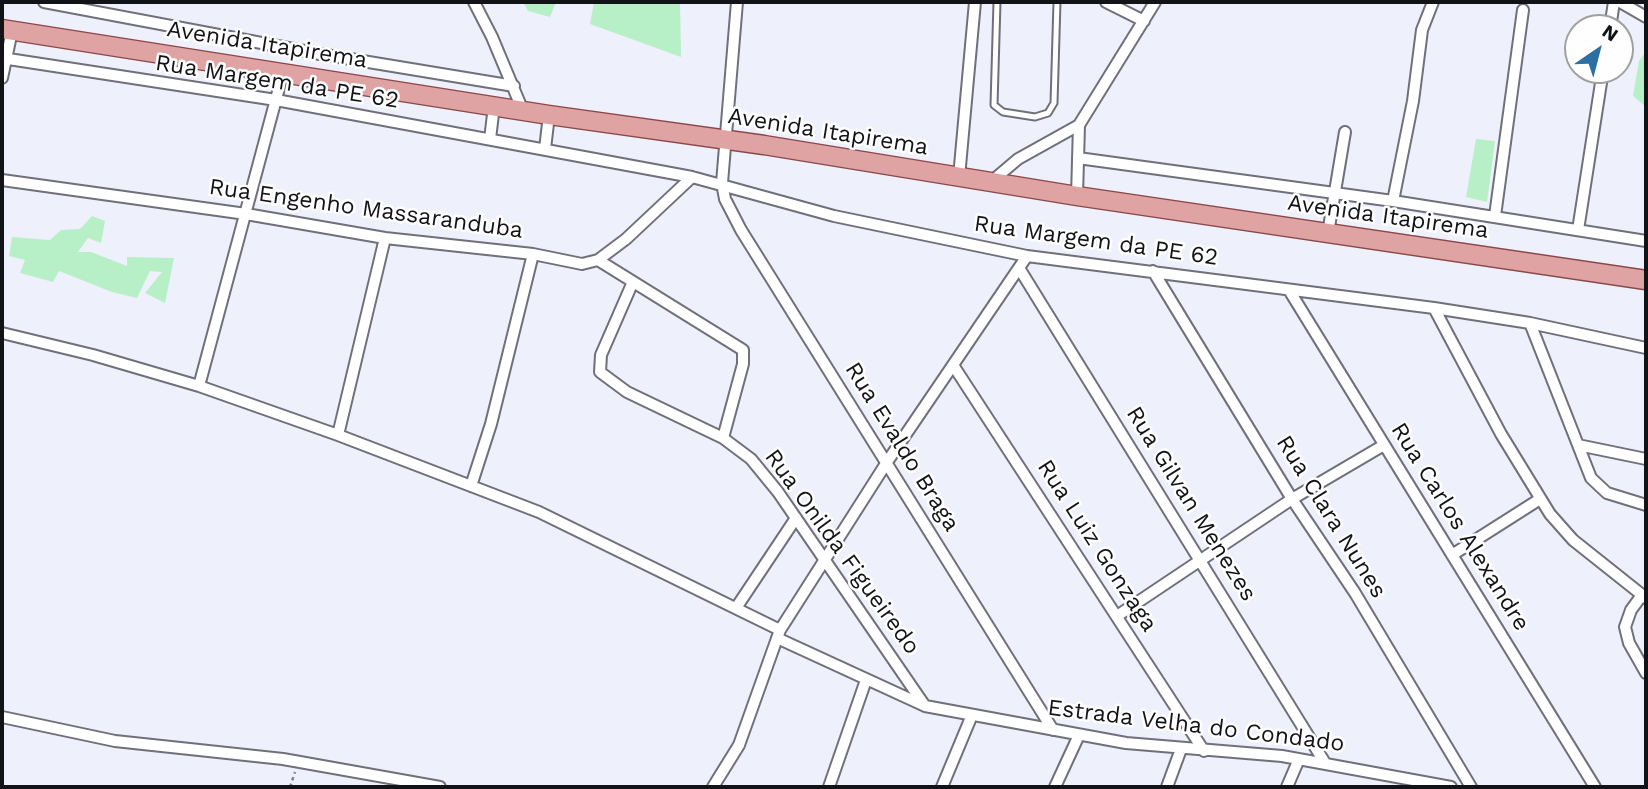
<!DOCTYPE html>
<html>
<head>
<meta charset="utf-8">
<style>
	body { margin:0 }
	#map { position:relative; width:1648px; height:789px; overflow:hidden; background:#eef0fb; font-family:"Work Sans",sans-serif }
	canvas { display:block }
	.frame { position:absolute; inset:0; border:4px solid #121316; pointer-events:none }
	.north { position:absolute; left:1564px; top:14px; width:70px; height:70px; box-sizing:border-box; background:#fefefe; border:2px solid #a0a0a1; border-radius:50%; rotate:35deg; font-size:19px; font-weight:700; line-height:28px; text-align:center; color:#121316 }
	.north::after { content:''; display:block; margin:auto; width:24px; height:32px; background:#2c6fa4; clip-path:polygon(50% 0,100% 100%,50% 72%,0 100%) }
</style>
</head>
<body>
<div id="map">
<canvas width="1648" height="789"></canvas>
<div class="frame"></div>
<div class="north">N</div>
</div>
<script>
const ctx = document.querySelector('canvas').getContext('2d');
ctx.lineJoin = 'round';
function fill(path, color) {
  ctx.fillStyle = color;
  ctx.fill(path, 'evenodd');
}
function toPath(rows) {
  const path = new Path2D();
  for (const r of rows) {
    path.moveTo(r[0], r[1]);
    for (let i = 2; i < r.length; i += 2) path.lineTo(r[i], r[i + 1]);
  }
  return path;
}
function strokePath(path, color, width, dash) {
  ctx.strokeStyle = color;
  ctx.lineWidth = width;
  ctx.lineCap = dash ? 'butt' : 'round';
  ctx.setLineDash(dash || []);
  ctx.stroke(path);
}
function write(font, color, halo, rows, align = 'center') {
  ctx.font = font + ' "Work Sans",sans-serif';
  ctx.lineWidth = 5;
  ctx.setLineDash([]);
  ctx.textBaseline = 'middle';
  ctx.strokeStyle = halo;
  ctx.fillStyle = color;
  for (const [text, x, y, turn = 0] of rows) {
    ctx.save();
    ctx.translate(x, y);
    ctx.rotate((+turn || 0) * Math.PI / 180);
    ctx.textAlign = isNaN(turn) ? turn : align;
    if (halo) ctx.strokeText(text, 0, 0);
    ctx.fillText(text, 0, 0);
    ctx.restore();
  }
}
const green = toPath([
	[523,2,556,2,550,17,528,11],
	[594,2,680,2,681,57,590,24],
	[1646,51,1646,107,1633,96,1639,61],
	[1476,139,1495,141,1487,202,1466,197],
	[92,216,105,221,101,243,88,238,78,252,91,252,127,266,127,257,174,258,165,303,145,293,162,272,150,271,137,298,112,292,59,271,53,282,20,273,25,260,9,256,12,237,50,240,61,230,80,229]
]);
const path = toPath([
	[290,787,295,772]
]);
const service = toPath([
	[997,2,994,105,1003,112,1035,117,1048,113,1054,103,1057,2]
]);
const minor = toPath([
	[44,2,320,54,514,86],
	[474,2,492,37,523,111],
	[737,2,722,183,725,199,741,230,1053,730],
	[1106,2,1144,21],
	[1620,2,1646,17],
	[1610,28,1614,2],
	[2,58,276,100,692,177,834,216,1027,256,1434,308,1530,323,1646,348],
	[2,78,12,31],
	[490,139,494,106],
	[545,149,549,115],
	[1078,158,1393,201,1646,241],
	[959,177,975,2],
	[2,180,246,214,385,238,533,254,582,264,598,260,626,239,692,177],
	[992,181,1018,159,1079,125,1155,2],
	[1077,196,1079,125],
	[1393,201,1413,101,1422,30,1433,2],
	[1495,216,1523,10],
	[1578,230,1603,70],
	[1328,233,1345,132],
	[598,260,743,350,743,364,723,438,751,459,778,492,925,706],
	[1019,268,1325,763],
	[1153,271,1292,499,1355,593,1471,787],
	[632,284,601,355,600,372,627,392,723,438],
	[1289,290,1595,787],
	[1434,308,1501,434,1550,514,1573,540,1646,598],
	[1530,323,1591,478,1607,493,1646,505],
	[2,333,93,355,199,386,338,435,539,512,780,630],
	[953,365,1204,751],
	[199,386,283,73],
	[338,435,385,238],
	[1578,445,1646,459],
	[471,486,491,424,533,254],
	[1452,555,1540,499],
	[1642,595,1631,610,1625,627,1629,643,1646,673],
	[736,608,796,518],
	[1117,616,1292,499,1384,445],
	[777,638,925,706,1126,743,1282,756,1451,787],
	[2,717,115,741,283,759,440,787],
	[713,787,739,745,780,630,887,462,1027,256],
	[829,787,866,680],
	[942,787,972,715],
	[1055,787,1079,735],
	[1167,787,1181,749],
	[1287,787,1299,759]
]);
const primary = toPath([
	[2,29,549,115,764,145,1077,196,1646,280]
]);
const streetNames = [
	["Avenida Itapirema",267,45,9],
	["Rua Margem da PE 62",277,82,9],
	["Avenida Itapirema",828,132,9],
	["Rua Engenho Massaranduba",366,209,8],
	["Avenida Itapirema",1388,217,8],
	["Rua Margem da PE 62",1096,241,8],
	["Rua Evaldo Braga",902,447,58],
	["Rua Gilvan Menezes",1191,504,58],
	["Rua Clara Nunes",1331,517,58],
	["Rua Carlos Alexandre",1460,527,58],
	["Rua Luiz Gonzaga",1097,546,57],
	["Rua Onilda Figueiredo",842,552,54],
	["Estrada Velha do Condado",1196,726,7]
];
fill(green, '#b7f0c7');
strokePath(service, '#6f707a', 9);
strokePath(minor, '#6f707a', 14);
strokePath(primary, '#8a4849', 21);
strokePath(path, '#7f8188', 2.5, [3.5, 3.5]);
strokePath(service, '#fff', 5);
strokePath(minor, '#fff', 10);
strokePath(primary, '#e0a3a3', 18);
write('23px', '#121316', '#fefefe', streetNames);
</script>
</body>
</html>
